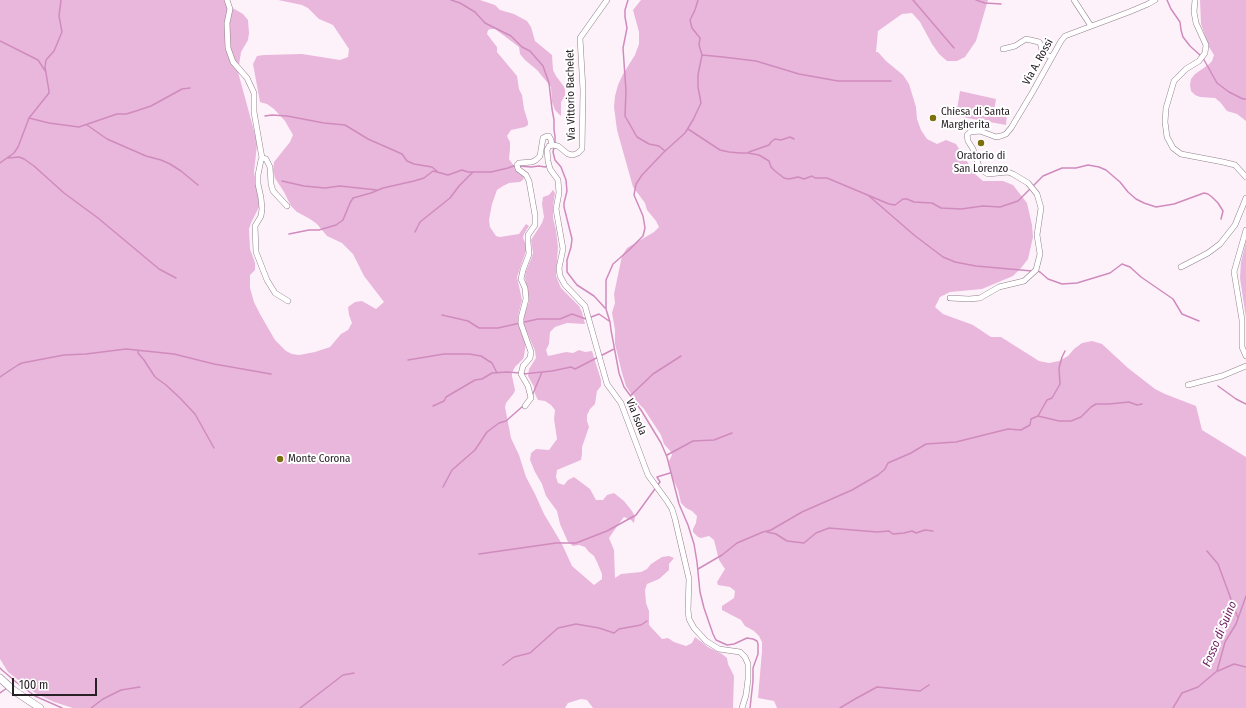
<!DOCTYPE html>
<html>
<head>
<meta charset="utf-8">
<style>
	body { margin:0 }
	#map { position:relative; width:1246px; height:708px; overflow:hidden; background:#fef2fa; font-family:"Fira Sans Condensed",sans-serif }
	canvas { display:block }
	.scale { position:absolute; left:12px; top:678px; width:85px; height:18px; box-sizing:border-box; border:2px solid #282126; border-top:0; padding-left:5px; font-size:12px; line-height:14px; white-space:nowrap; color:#282126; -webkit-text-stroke:3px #fff; paint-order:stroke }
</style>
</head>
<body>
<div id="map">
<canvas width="1246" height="708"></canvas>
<div class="scale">100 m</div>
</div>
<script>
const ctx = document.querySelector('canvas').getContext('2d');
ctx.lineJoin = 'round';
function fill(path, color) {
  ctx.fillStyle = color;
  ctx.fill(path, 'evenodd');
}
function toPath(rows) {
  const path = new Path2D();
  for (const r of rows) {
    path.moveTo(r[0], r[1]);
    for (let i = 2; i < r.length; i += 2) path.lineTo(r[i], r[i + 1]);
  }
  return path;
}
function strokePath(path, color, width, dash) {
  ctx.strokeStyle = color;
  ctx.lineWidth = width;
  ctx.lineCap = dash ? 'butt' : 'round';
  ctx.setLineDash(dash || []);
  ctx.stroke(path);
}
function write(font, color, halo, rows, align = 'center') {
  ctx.font = font + ' "Fira Sans Condensed",sans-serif';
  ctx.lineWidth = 4;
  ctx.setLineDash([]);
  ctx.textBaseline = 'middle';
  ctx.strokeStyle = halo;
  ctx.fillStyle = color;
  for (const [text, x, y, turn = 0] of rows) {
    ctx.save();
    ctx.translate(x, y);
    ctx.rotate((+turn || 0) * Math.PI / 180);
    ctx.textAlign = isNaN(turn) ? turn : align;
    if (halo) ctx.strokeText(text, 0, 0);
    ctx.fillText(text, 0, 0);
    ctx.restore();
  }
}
const green = toPath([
	[0,0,224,0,231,7,243,14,248,20,249,33,248,40,241,52,238,72,256,138,257,145,254,172,260,205,251,223,249,229,250,249,255,263,255,270,250,275,250,288,254,302,260,314,275,340,286,351,292,354,299,355,315,352,330,347,341,334,348,330,352,323,349,315,348,307,355,302,362,301,376,309,384,302,364,276,353,254,342,243,327,236,317,224,310,219,297,212,291,206,284,192,275,178,273,170,274,162,290,142,293,135,285,121,274,109,267,104,260,102,253,64,257,56,264,55,302,54,340,60,348,57,349,49,333,25,319,19,308,8,302,5,278,0,480,0,495,5,500,10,514,14,527,21,531,27,535,41,552,55,553,70,556,76,565,88,565,96,561,102,561,116,555,110,552,102,551,87,537,70,525,60,520,54,519,47,495,29,491,29,488,30,487,34,497,47,497,52,517,76,519,89,522,95,524,109,528,122,528,125,525,127,511,130,507,136,510,142,510,149,509,159,517,170,524,177,523,180,520,182,509,183,503,186,497,190,492,204,489,220,490,227,496,236,500,237,519,234,526,224,529,226,524,234,523,238,526,244,526,251,517,277,522,300,518,316,520,326,526,343,524,356,523,359,515,367,512,373,512,376,515,390,514,393,506,403,505,407,511,438,519,455,526,477,535,494,544,514,562,544,572,566,594,585,602,579,602,574,597,562,594,556,589,552,585,547,579,545,573,546,568,542,560,524,557,511,546,496,542,484,535,472,530,460,531,453,536,449,549,450,557,439,554,419,555,410,551,405,545,401,538,400,535,394,534,387,528,376,529,369,536,358,535,351,524,325,523,318,529,301,525,278,526,271,531,259,533,253,531,240,542,223,544,217,542,204,543,197,549,195,553,190,555,193,553,206,553,218,556,230,558,247,556,276,561,288,579,306,582,312,585,324,567,323,555,327,550,332,549,344,546,350,548,356,566,352,573,353,579,350,585,352,592,351,601,380,601,386,597,391,595,404,590,409,587,415,587,421,589,427,582,447,582,454,581,460,557,470,556,477,558,483,564,485,568,480,574,477,590,489,596,500,603,500,607,495,614,493,624,501,632,511,635,517,634,523,631,520,624,517,620,522,609,538,614,550,615,578,621,574,641,572,647,569,651,564,662,557,669,556,674,558,669,564,669,570,659,579,647,584,645,590,646,603,649,611,649,625,662,639,668,638,674,642,686,646,692,643,695,637,708,647,722,654,727,658,728,664,734,676,733,708,593,708,587,700,581,699,568,703,565,708,73,708,54,702,35,693,8,672,0,659],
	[641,0,988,0,976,41,965,57,957,61,947,61,939,54,932,44,920,22,912,13,902,14,878,31,876,52,878,52,886,61,903,75,909,84,916,107,917,119,921,130,927,139,937,144,946,140,956,144,975,174,983,181,1003,181,1013,185,1027,203,1032,225,1033,237,1028,259,1021,268,1013,276,982,289,950,292,940,297,935,307,943,314,973,325,991,337,1001,337,1039,361,1049,363,1059,361,1068,356,1074,349,1082,343,1092,341,1102,344,1128,368,1155,389,1165,394,1196,406,1202,430,1246,457,1246,708,777,708,774,701,758,698,762,651,762,642,759,636,754,631,745,626,741,620,722,610,722,606,734,598,735,591,730,587,718,585,717,582,725,569,719,560,714,540,709,536,701,538,698,537,693,532,693,529,696,523,697,516,692,511,686,508,681,503,678,490,672,477,669,461,672,455,671,452,664,444,661,435,644,409,636,401,626,386,622,373,615,344,615,330,612,313,615,303,614,294,622,256,627,248,654,232,659,227,656,221,647,210,645,203,633,187,617,130,614,107,615,96,618,85,623,74,635,55,639,44,639,32,633,10],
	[1200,0,1246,0,1246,121,1237,114,1227,111,1220,102,1215,98,1200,97,1195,95,1191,91,1190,85,1191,79,1195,74,1208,65,1212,61,1214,55,1209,47,1201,24],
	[960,91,996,99,994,111,1007,114,1006,125,956,116],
	[1246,242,1246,318,1240,278,1241,262]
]);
const stream = toPath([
	[451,0,460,3,475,12,485,23,511,36,522,47,530,51,543,66,549,83,552,109,554,120,554,130,555,136,555,143],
	[628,0,625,10,625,17,627,28,623,48,626,91,625,116,637,137,649,144,659,146,665,151],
	[698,0,695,10,690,20,692,28,700,38,699,45,702,55,698,75,698,87,701,103,693,120,685,133,664,152,642,175,636,184,634,195,643,216,645,228,643,236,629,250,613,264,606,280,606,309,610,322,611,330,619,373,624,387,641,410,661,443,667,457,679,504,688,525,694,544,697,562,700,592,704,608,713,634,716,640,727,645,734,644,747,638,753,639,757,641,758,644,758,654,753,668,753,681,750,708],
	[913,0,954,48],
	[976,0,985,3,1001,4],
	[1167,0,1171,9,1180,22,1181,30,1183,37,1190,46,1201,56],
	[0,41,38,60,46,72],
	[702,55,723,57,756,61,799,74,838,81,891,81],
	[1203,58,1217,83,1229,92,1243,99,1246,99],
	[265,116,272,115,287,116,324,123,345,125,368,139,402,154,407,161,414,164,432,167,438,172],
	[29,118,49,123,79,127,117,114,126,114,136,111,151,106,182,89,190,88],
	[87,125,107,139,146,156,161,160,170,164,181,171,198,185],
	[688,129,720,150,729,152,740,153,748,153,759,155,769,161,771,167,775,171,784,178,789,179,798,177,804,179,812,176,815,178,827,178,889,204,895,205,903,199,907,199,914,202,932,203,941,208,961,209,983,206,1000,207,1018,201,1043,176,1062,168,1076,168,1088,165,1099,167,1106,170,1120,182,1128,192,1136,199,1144,203,1156,207,1174,204,1204,193,1208,194,1212,197,1218,203,1223,211,1221,219],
	[554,147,553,152,555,160,561,167,566,180,567,191,564,203,564,207,572,239,571,247,567,260,567,272,577,285,594,296,605,308],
	[749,152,769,145,771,142,775,139,781,140,790,137,794,139],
	[8,158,19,157,24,159,34,166,64,193,98,218,159,269,176,278],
	[0,163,14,153,18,147,29,118,49,93,49,91,45,67,46,60,54,51,62,32,59,16,61,0],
	[519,166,531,167,539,166,545,167,547,166],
	[282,181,304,186,325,188,340,186,377,190],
	[869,196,914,235,943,257,955,262,976,266,1032,271],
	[415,232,420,222,450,198,459,186,473,172],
	[289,234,309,230,319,230,336,225,343,220,350,203,353,198,371,193,383,188,414,181,424,178,433,171,448,175,462,170,468,172,491,172,508,168,516,165],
	[1038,271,1040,272,1048,279,1062,284,1077,283,1110,273,1122,264,1130,267,1141,277,1173,299,1182,314,1199,321],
	[442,315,468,321,479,328,498,328,538,319,560,319,572,314,586,319,599,314,609,321],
	[138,350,138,353,144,360,155,377,166,385,180,398,195,414,214,448],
	[408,360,444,354,469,354,481,356,492,363,497,373],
	[523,374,552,371,571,367,575,369,614,349],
	[0,377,18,365,22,363,64,355,86,354,126,349,174,354,214,364,271,374],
	[1218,386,1236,399,1246,404],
	[631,395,653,374,681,356],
	[532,396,542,372],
	[433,406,444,401,446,397,475,380,482,379,492,373,507,372,520,373],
	[1038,416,1047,400,1052,398,1060,384,1059,368,1062,357,1065,351],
	[667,455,693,441,714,440,732,433],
	[443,487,452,470,475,450,487,432,499,423,506,421,523,406],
	[767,532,776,534,787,541,804,543,816,533,829,528,877,532,889,531,893,534,904,533,912,531,916,533,925,530,933,531],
	[1207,551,1218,564,1238,618],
	[479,554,556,543,576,543,607,531,636,515,660,482,657,477,670,473],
	[698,569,722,555,737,543,763,532,771,530,802,512,852,490,878,475,885,469,888,463,911,453,926,444,956,442,1008,429,1021,430,1030,425,1031,419,1038,416,1059,421,1071,421,1081,417,1091,407,1096,404,1109,404,1129,402,1137,405,1142,404],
	[503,665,514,657,530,653,558,628,576,624,599,628,614,633,619,629,641,625,647,621],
	[0,668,2,670,16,682,35,696,62,708],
	[1218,671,1234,664,1246,667],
	[0,693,7,688],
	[91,708,103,699,121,690,140,687],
	[300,708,343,675,354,673],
	[840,708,855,699,877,687,920,691,929,685],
	[1173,708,1182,693,1198,687,1217,671,1225,642,1236,624,1246,596]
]);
const street = toPath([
	[227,0,230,9,227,23,228,48,233,62,247,78,254,93,254,112,262,158,261,160,258,175,258,184,261,198,262,209,261,216,255,226,256,252,267,280,275,293,288,301],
	[607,0,580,38,583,90,582,149,578,153,573,155,568,154,558,146,553,145,549,146,547,150,548,161,550,169,558,180,559,193,556,209,563,249,559,268,560,276,565,285,585,306,607,384,621,403,648,475,667,501,672,509,675,519,689,579,688,610,689,619,694,628,706,641,719,649,740,652,745,657,748,664,748,679,746,695,742,708],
	[1074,0,1091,26],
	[1195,0,1194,12,1196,23,1206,45,1205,53,1199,61,1186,69,1174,81,1166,108,1165,122,1167,137,1173,148,1181,154,1223,162,1235,165,1246,177],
	[1003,49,1015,46,1026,39,1039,42,1041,45,1042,51,1044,54,1052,57],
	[262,158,266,159,270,167,271,184,273,191,287,206],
	[1246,230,1234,272,1242,320,1242,347,1246,356],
	[1181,267,1208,253,1220,244,1235,225,1246,198],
	[950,298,969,299,980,298,999,287,1024,281,1036,270,1040,254,1037,235,1041,208,1037,194,1028,183,1013,174,1008,172,988,174,983,171,980,169,973,149,968,141,967,135,970,132,980,131,996,137,1001,136,1006,134,1011,128,1032,93,1061,41,1065,36,1129,12,1148,4,1155,0],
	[1188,385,1222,376,1246,366],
	[525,406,531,398,528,386,521,374,523,366,530,358,531,352,521,324,521,318,526,299,525,288,521,279,523,270,529,254,528,242,528,235,535,225,535,215,529,181,526,175,518,169,517,165,519,163,532,162,536,160,540,156,543,138,547,136,549,136,551,140,552,145]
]);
const secondary = toPath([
	[0,678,13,690,40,708]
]);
const markers = [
	[933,118,4,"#7c6f0e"],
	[981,143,4,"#7c6f0e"],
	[280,459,4,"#7c6f0e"]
];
const streetNames = [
	["Via A. Rossi",1038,62,-61],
	["Via Vittorio Bachelet",571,95,-91],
	["Via Isola",636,417,68]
];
const poiNames = [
	["Chiesa di Santa",941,112],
	["Margherita",941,125],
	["Oratorio di",981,156,"center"],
	["San Lorenzo",981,169,"center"],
	["Monte Corona",288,459]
];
const waterNames = [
	["Fosso di Suino",1220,634,-67]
];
fill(green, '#e9b7db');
strokePath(stream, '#d08bbe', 1.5);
strokePath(street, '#91808c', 6);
strokePath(secondary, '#91808c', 8);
strokePath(street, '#fff', 5);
strokePath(secondary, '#fff', 7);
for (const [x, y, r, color] of markers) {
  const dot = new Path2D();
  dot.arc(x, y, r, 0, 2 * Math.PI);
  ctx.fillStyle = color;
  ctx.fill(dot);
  strokePath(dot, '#fff', 1.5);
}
write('11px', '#282126', '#fff', streetNames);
write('11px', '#282126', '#fff', poiNames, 'left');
write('italic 12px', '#6b1a5c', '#fff', waterNames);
</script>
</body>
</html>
